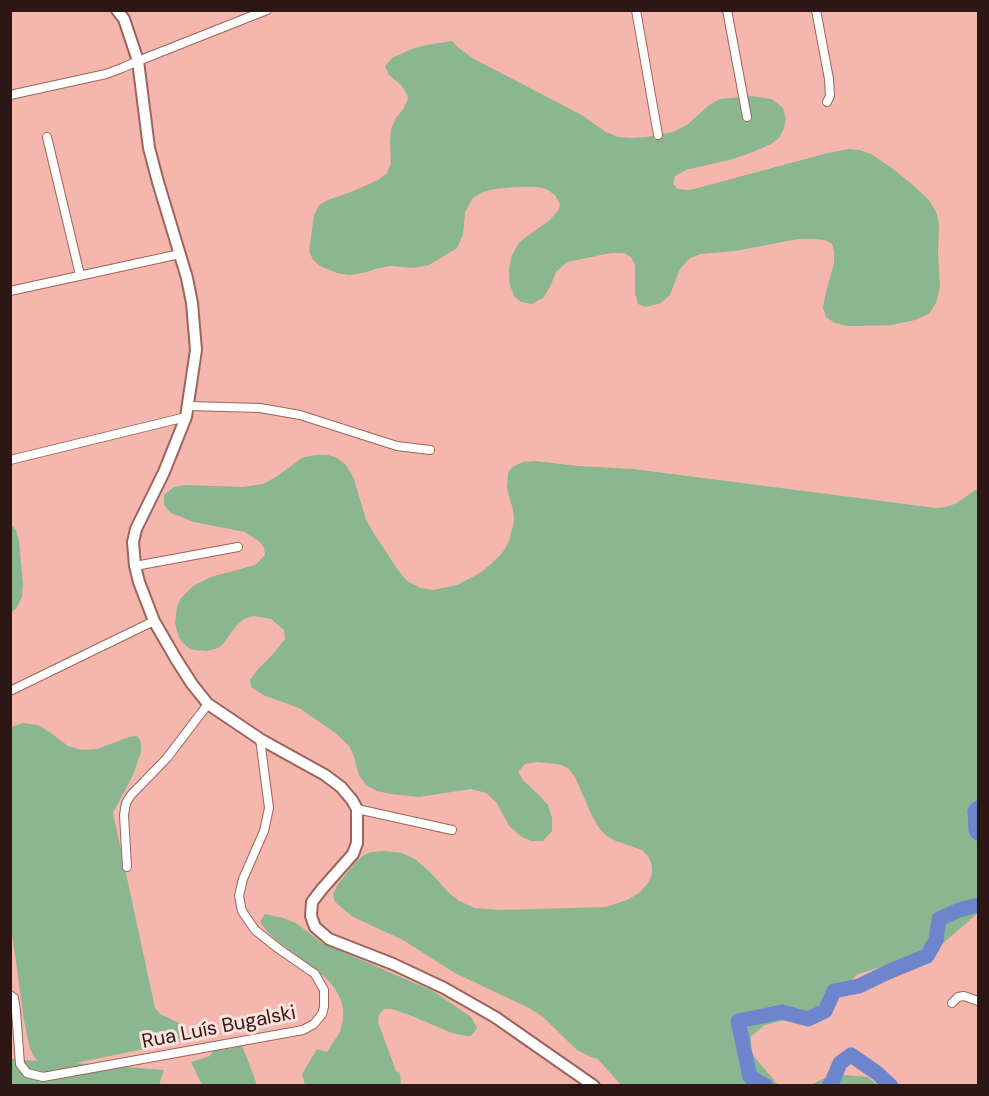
<!DOCTYPE html>
<html>
<head>
<meta charset="utf-8">
<style>
	body { margin:0 }
	#map { position:relative; width:989px; height:1096px; overflow:hidden; background:#f5b6ad; font-family:"DM Sans",sans-serif }
	canvas { display:block }
	.frame { position:absolute; inset:0; border:12px solid #2d1714; pointer-events:none }
</style>
</head>
<body>
<div id="map">
<canvas width="989" height="1096"></canvas>
<div class="frame"></div>
</div>
<script>
const ctx = document.querySelector('canvas').getContext('2d');
ctx.lineJoin = 'round';
function fill(path, color) {
  ctx.fillStyle = color;
  ctx.fill(path, 'evenodd');
}
function toPath(rows) {
  const path = new Path2D();
  for (const r of rows) {
    path.moveTo(r[0], r[1]);
    for (let i = 2; i < r.length; i += 2) path.lineTo(r[i], r[i + 1]);
  }
  return path;
}
function strokePath(path, color, width, dash) {
  ctx.strokeStyle = color;
  ctx.lineWidth = width;
  ctx.lineCap = dash ? 'butt' : 'round';
  ctx.setLineDash(dash || []);
  ctx.stroke(path);
}
function write(font, color, halo, rows, align = 'center') {
  ctx.font = font + ' "DM Sans",sans-serif';
  ctx.lineWidth = 6;
  ctx.setLineDash([]);
  ctx.textBaseline = 'middle';
  ctx.strokeStyle = halo;
  ctx.fillStyle = color;
  for (const [text, x, y, turn = 0] of rows) {
    ctx.save();
    ctx.translate(x, y);
    ctx.rotate((+turn || 0) * Math.PI / 180);
    ctx.textAlign = isNaN(turn) ? turn : align;
    if (halo) ctx.strokeText(text, 0, 0);
    ctx.fillText(text, 0, 0);
    ctx.restore();
  }
}
const green = toPath([
	[452,41,460,49,474,59,580,114,606,132,618,137,631,138,647,137,673,132,687,125,709,105,720,99,751,96,772,99,783,108,786,119,784,128,779,138,771,144,753,152,733,159,686,170,675,176,673,184,678,189,690,190,828,153,849,149,859,150,871,154,892,168,914,186,929,200,937,214,939,225,938,252,940,287,936,303,929,314,915,320,892,325,861,326,847,326,835,323,826,317,823,308,825,296,834,263,834,251,832,244,825,240,812,239,798,239,735,251,701,254,690,258,680,269,670,295,661,303,646,307,638,304,635,294,635,265,631,257,624,253,611,253,567,262,556,272,550,287,543,298,532,304,521,302,514,296,509,282,509,268,512,255,519,243,526,237,550,220,559,209,560,204,555,195,546,189,537,187,516,187,495,189,483,192,473,198,465,212,463,235,457,248,429,265,414,268,391,266,379,268,363,273,349,275,337,273,320,266,313,260,309,251,314,215,319,205,328,200,351,192,378,180,387,173,391,164,390,142,391,129,396,118,404,108,408,98,407,94,401,85,389,75,385,66,392,58,412,49,426,45],
	[315,455,328,455,337,458,346,465,354,479,366,520,373,532,398,570,407,581,421,588,433,590,457,585,480,573,491,564,503,552,509,541,514,522,513,510,507,488,508,473,512,467,523,462,535,461,578,466,633,469,936,508,946,507,957,503,978,488,978,913,934,951,858,974,818,1012,765,1025,751,1036,751,1053,779,1086,621,1085,598,1059,591,1057,577,1050,543,1017,529,1008,455,973,403,940,353,917,335,902,333,894,338,884,355,863,364,855,372,852,384,851,402,853,415,859,431,873,449,893,459,901,475,908,501,910,606,907,627,900,639,893,648,883,652,874,652,866,648,856,642,850,616,841,608,837,599,828,592,816,575,777,568,768,558,764,537,762,525,764,518,772,524,781,541,797,548,805,552,818,552,831,543,841,531,841,522,837,510,827,496,802,486,793,471,789,419,797,391,794,377,791,366,785,359,775,353,754,349,746,337,734,299,708,263,695,251,687,250,680,258,669,273,654,285,639,284,630,271,619,254,616,244,619,236,626,223,644,218,648,207,651,194,650,187,647,179,638,175,623,177,607,181,598,193,586,211,577,255,565,265,555,264,548,260,542,245,532,194,522,171,513,164,505,164,495,174,487,186,485,242,487,263,484,276,477,302,458],
	[10,523,16,530,19,541,23,584,22,597,16,609,11,612],
	[23,723,38,725,51,733,68,746,82,750,97,749,129,737,137,736,141,742,141,752,133,775,113,813,155,1008,160,1014,183,1025,187,1033,184,1038,164,1045,75,1063,164,1070,159,1085,11,1085,11,1063,12,1059,38,1061,35,1058,30,1049,24,1021,15,954,11,928,10,840,12,837,12,829,10,827,11,727],
	[265,914,283,918,296,923,322,943,433,991,471,1017,477,1028,471,1036,466,1036,452,1033,412,1016,392,1009,384,1009,379,1015,378,1022,396,1071,400,1073,401,1085,305,1085,302,1074,317,1049,327,1052,340,1032,343,1020,343,1008,340,998,334,987,325,977,276,940,266,930,260,922],
	[242,1045,257,1085,202,1085,191,1062,210,1056,216,1046,226,1046,229,1049],
	[832,1074,867,1077,878,1085,811,1085]
]);
const river = toPath([
	[978,808,975,811,976,830,978,833],
	[766,1086,750,1077,738,1021,782,1012,808,1019,825,1011,834,991,859,986,888,972,927,956,936,940,939,919,959,910,978,905],
	[829,1086,832,1082,840,1063,851,1055,877,1073,891,1086]
]);
const minor = toPath([
	[636,10,658,135],
	[727,10,747,117],
	[816,10,829,79,830,96,827,102],
	[10,95,106,74,122,68,138,61,267,10],
	[47,137,80,275],
	[10,291,180,254],
	[189,406,260,408,300,415,397,446,430,450],
	[10,460,186,417],
	[135,566,238,547],
	[10,691,154,621],
	[357,809,452,830],
	[127,867,124,815,126,803,131,795,167,758,208,704],
	[10,995,14,998,16,1011,20,1064,27,1073,43,1077,303,1030,314,1024,322,1014,324,1007,324,990,315,974,279,949,255,930,242,911,239,896,243,879,264,831,269,808,260,739],
	[952,1003,958,997,964,996,978,1001]
]);
const secondary = toPath([
	[117,10,124,19,138,61,149,148,158,182,187,278,192,303,196,350,186,417,164,472,136,529,133,542,135,566,139,582,154,621,176,659,192,684,208,704,260,739,325,775,341,787,352,800,357,809,357,843,353,854,322,889,312,902,311,916,315,927,329,939,393,964,444,988,495,1017,594,1086]
]);
const streetNames = [
	["Rua Luís Bugalski",219,1028,-11]
];
fill(green, '#8ab790');
strokePath(river, '#6c85cd', 15);
strokePath(minor, '#9c645c', 10);
strokePath(secondary, '#9c645c', 14);
strokePath(minor, '#fff', 8);
strokePath(secondary, '#fff', 10);
write('20px', '#2d1714', '#fce2de', streetNames);
</script>
</body>
</html>
